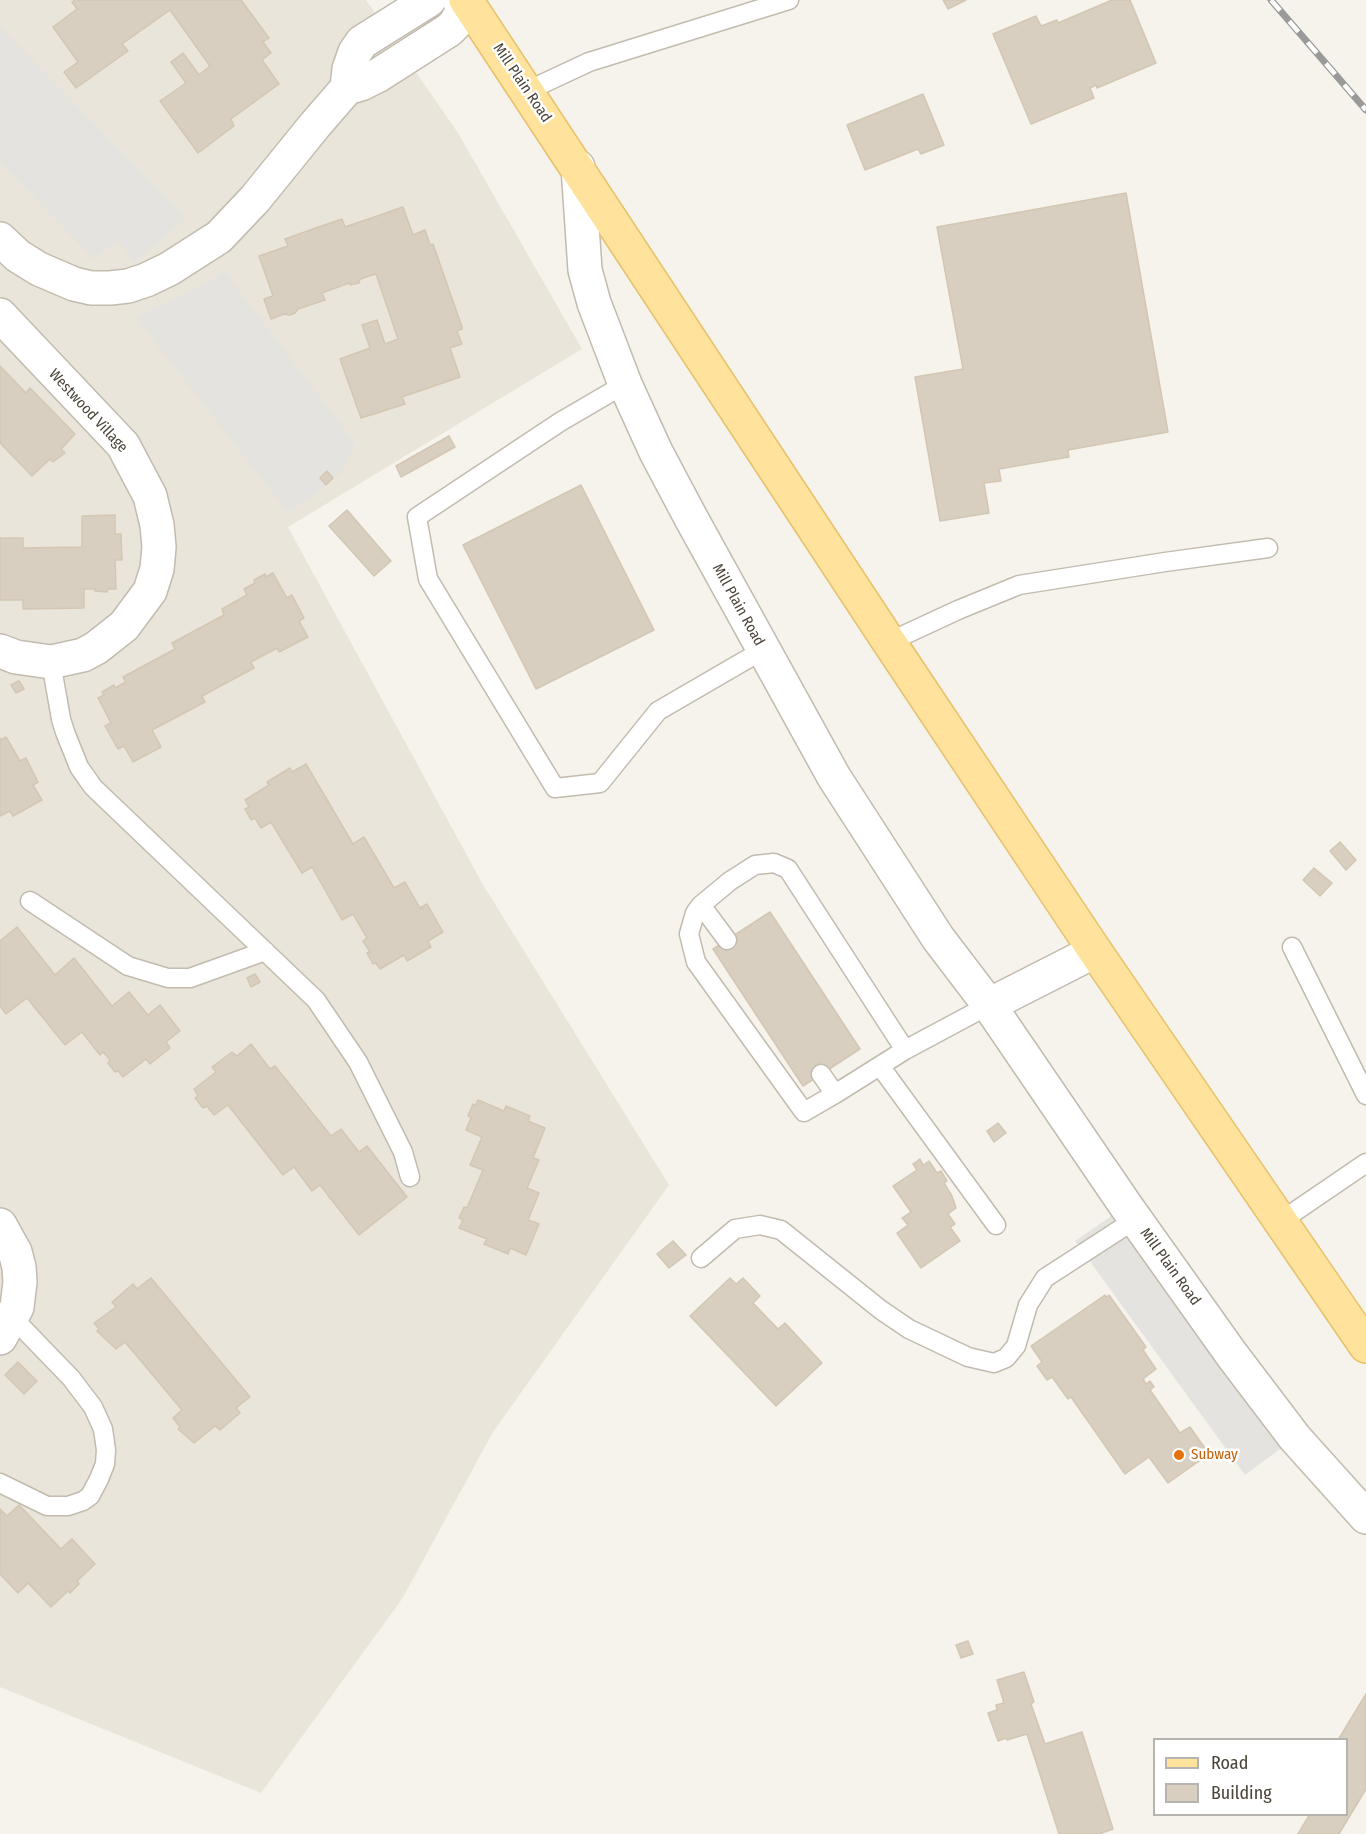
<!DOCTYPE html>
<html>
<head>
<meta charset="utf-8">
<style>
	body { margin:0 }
	#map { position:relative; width:1366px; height:1834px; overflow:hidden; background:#f6f3ec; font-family:"Fira Sans Condensed",sans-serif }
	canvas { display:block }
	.legend { position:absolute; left:1153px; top:1738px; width:195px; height:78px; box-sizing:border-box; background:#fff; border:2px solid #b7b4b0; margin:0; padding:8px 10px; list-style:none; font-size:18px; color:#4b4439 }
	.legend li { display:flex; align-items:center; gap:12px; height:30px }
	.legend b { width:30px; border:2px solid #b7b4b0 }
</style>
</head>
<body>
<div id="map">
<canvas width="1366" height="1834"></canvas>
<ul class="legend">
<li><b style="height:8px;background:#ffe39c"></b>Road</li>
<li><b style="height:16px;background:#d8cfc1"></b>Building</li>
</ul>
</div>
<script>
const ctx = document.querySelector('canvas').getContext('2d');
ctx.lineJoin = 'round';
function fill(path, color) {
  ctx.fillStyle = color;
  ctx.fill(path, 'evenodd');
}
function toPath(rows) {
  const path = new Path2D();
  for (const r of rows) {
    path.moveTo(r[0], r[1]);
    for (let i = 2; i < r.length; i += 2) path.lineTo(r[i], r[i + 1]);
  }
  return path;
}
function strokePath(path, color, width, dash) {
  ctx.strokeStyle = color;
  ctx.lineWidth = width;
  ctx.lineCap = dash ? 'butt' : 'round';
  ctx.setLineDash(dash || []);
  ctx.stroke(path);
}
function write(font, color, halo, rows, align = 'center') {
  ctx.font = font + ' "Fira Sans Condensed",sans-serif';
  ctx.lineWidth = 5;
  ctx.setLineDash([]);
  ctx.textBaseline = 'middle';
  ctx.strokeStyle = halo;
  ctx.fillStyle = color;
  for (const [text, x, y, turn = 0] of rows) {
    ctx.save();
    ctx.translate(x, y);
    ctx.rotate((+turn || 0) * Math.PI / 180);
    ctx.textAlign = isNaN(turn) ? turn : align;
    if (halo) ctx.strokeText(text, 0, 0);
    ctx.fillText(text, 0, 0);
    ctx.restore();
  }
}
const residential = toPath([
	[0,0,366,0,458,133,582,349,288,527,482,883,669,1185,493,1432,402,1599,261,1793,0,1687]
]);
const parking = toPath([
	[0,27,186,218,135,262,118,240,94,259,0,162],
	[224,271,354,442,353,452,340,473,311,497,287,511,140,323,140,316,207,283],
	[1126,1206,1295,1438,1245,1475,1075,1241]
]);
const building = toPath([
	[75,0,241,0,269,38,263,42,271,53,262,60,279,84,231,119,234,126,198,153,160,101,186,83,171,62,183,53,199,75,210,66,170,10,122,44,128,51,76,88,64,72,78,62,53,27,77,9,72,2,75,0],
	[943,0,966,0,948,9,943,0],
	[1112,0,1130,0,1156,63,1097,88,1096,85,1090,88,1094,98,1031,124,993,34,1036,16,1041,26,1057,20,1058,23,1112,0],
	[923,94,944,145,921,154,918,149,865,170,847,125,923,94],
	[1126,193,1168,432,1068,450,1069,457,999,469,1001,481,984,483,989,513,940,521,915,377,963,369,937,227,1126,193],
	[403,207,413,235,425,230,430,245,433,244,462,327,462,329,457,331,462,344,450,348,460,377,402,397,405,404,361,418,340,359,370,348,362,325,377,320,385,344,398,339,376,274,360,279,359,283,350,285,349,283,322,293,325,300,298,309,295,313,290,315,284,314,271,319,264,299,273,296,259,256,288,246,285,239,313,229,342,219,345,227,403,207],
	[0,366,26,393,30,388,75,434,61,449,65,453,53,462,50,459,32,476,0,443,0,366],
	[449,436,455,447,401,477,396,466,449,436],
	[327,471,333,478,326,485,320,478,327,471],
	[581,485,654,630,536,689,463,545,581,485],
	[347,510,391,561,374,576,329,526,347,510],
	[115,515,115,534,121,534,122,560,115,560,116,589,108,589,107,592,95,591,95,589,84,589,84,608,23,609,23,600,0,600,0,538,23,538,23,548,82,547,82,516,115,515],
	[273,573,287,598,292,595,304,618,299,621,308,637,279,652,277,648,251,662,254,668,202,696,205,702,152,730,161,747,133,762,124,746,118,749,105,726,111,723,98,698,104,695,102,692,114,685,115,688,126,682,123,677,175,649,172,643,224,615,222,609,247,595,244,589,255,583,254,580,265,574,266,577,273,573],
	[19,681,24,689,16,693,11,685,19,681],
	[6,737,20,761,26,758,38,782,33,785,42,800,13,816,10,811,0,816,0,738,1,740,6,737],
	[306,764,353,844,364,837,394,888,405,882,420,908,427,904,443,932,428,941,431,947,407,961,404,955,380,969,376,963,373,964,367,953,370,952,363,941,367,938,353,914,342,920,312,867,302,873,271,822,261,828,255,818,251,820,245,809,249,807,245,800,269,785,267,782,290,768,292,772,306,764],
	[1340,842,1356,860,1346,870,1330,851,1340,842],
	[1314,868,1332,883,1320,896,1303,880,1314,868],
	[770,912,860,1049,803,1086,713,949,770,912],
	[17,927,55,975,74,958,112,1006,129,992,148,1015,160,1005,180,1031,166,1042,170,1048,150,1064,146,1059,123,1077,118,1071,115,1072,108,1063,110,1060,103,1052,100,1055,82,1032,65,1045,27,998,6,1014,0,1006,0,941,17,927],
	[255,974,260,982,251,987,247,978,255,974],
	[251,1044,270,1069,275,1066,331,1136,341,1129,359,1152,367,1146,407,1197,359,1235,320,1185,312,1191,294,1167,283,1175,228,1105,214,1115,207,1106,203,1108,195,1098,198,1096,194,1089,216,1072,212,1067,232,1052,237,1056,251,1044],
	[478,1100,504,1111,506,1106,530,1116,528,1121,545,1128,533,1158,539,1160,527,1188,539,1193,528,1220,539,1224,526,1255,510,1248,508,1254,484,1244,487,1239,459,1228,463,1220,459,1218,464,1207,467,1208,483,1170,470,1165,482,1137,466,1130,471,1118,468,1116,473,1104,475,1106,478,1100],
	[998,1123,1006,1133,994,1142,987,1131,998,1123],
	[920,1159,923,1165,929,1161,937,1173,941,1171,947,1181,944,1183,952,1196,956,1208,948,1214,955,1224,950,1227,960,1241,921,1268,897,1233,908,1225,902,1218,911,1212,893,1186,917,1170,913,1164,920,1159],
	[673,1241,686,1255,669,1268,657,1254,673,1241],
	[151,1278,250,1397,236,1408,240,1413,220,1430,215,1426,194,1443,178,1429,180,1427,173,1418,182,1410,125,1342,116,1349,97,1331,99,1329,94,1323,116,1307,112,1302,133,1284,137,1289,151,1278],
	[730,1278,736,1284,743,1278,760,1296,753,1303,778,1329,785,1323,822,1363,776,1406,690,1316,730,1278],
	[1105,1295,1106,1297,1109,1295,1146,1347,1143,1350,1156,1369,1143,1379,1146,1384,1150,1381,1154,1387,1150,1390,1180,1433,1190,1427,1209,1454,1168,1483,1149,1457,1125,1474,1071,1397,1068,1399,1052,1377,1047,1380,1037,1366,1042,1362,1031,1346,1105,1295],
	[18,1362,37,1381,24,1394,5,1375,18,1362],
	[19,1505,61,1549,72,1539,95,1564,77,1581,79,1584,70,1593,68,1591,51,1607,28,1583,18,1593,0,1574,0,1509,7,1516,19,1505],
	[968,1641,973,1654,961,1658,956,1645,968,1641],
	[1024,1672,1034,1702,1031,1704,1045,1744,1082,1732,1113,1829,1099,1834,1059,1834,1027,1734,1007,1740,1006,1738,998,1741,988,1713,997,1710,996,1705,1004,1703,997,1680,1024,1672],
	[1366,1694,1366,1789,1339,1834,1298,1834,1310,1814,1346,1814,1346,1740,1338,1740,1366,1694]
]);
const lane = toPath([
	[527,91,589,62,789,0],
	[625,384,560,422,417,517,428,579,555,788,600,783,658,711,763,650],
	[889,642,958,610,1019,585,1165,562,1268,548],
	[51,662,61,719,65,732,79,767,93,787,316,1000,358,1062,403,1152,410,1177],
	[30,901,128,966,168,978,190,978,265,951],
	[701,905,727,940],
	[1292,947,1366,1095],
	[905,1050,788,869,774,863,755,865,730,881,701,905,695,913,689,934,696,962,804,1112,835,1094,905,1050,989,1005],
	[880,1066,996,1225],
	[821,1074,835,1094],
	[1281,1221,1366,1163],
	[701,1258,735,1229,760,1225,781,1230,881,1310,909,1329,968,1357,994,1363,1006,1358,1016,1346,1028,1305,1045,1278,1136,1219],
	[0,1483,47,1506,68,1506,83,1501,90,1496,99,1479,105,1464,106,1450,103,1429,93,1407,71,1378,12,1317]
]);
const street = toPath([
	[347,88,361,84,377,76,449,30,455,24,468,2,459,0],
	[578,167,585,270,594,303,625,384,656,452,691,518,834,777,938,938,989,1005,1126,1206,1232,1355,1295,1438,1366,1517],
	[0,239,18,256,39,269,74,284,91,288,110,288,128,286,146,280,169,269,219,237,255,199,315,125,347,88,349,69,355,52,362,42,429,0],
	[0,315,123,445,150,496,157,525,159,547,157,569,150,591,124,626,96,648,83,655,51,662,16,657,0,651],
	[989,1005,1095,951],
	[0,1225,15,1252,19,1267,20,1282,17,1307,0,1338]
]);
const primary = toPath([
	[466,0,889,642,1095,951,1366,1346]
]);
const rail = toPath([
	[1271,0,1366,110]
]);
const markers = [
	[1179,1455,6,"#e8710a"]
];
const streetNames = [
	["Mill Plain Road",522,83,56],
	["Westwood Village",88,411,47],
	["Mill Plain Road",738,605,61],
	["Mill Plain Road",1170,1267,54]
];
const foodNames = [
	["Subway",1191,1455]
];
fill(residential, '#eae5da');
fill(parking, '#e5e3e0');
fill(building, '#d8cfc1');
strokePath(building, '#d3c7b4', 1.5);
strokePath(lane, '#c2bbae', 21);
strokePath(street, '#c2bbae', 36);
strokePath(primary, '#e6c16a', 36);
strokePath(lane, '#fff', 18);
strokePath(street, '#fff', 33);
strokePath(primary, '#ffe39c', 33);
strokePath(rail, '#9a9a9a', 7);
strokePath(rail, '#fff', 4.5, [14]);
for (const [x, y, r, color] of markers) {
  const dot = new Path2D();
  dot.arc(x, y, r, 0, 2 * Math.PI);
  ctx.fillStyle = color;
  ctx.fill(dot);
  strokePath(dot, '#fff', 2);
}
write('15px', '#4b4439', '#fff', streetNames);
write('15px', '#c56008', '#fff', foodNames, 'left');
</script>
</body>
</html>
